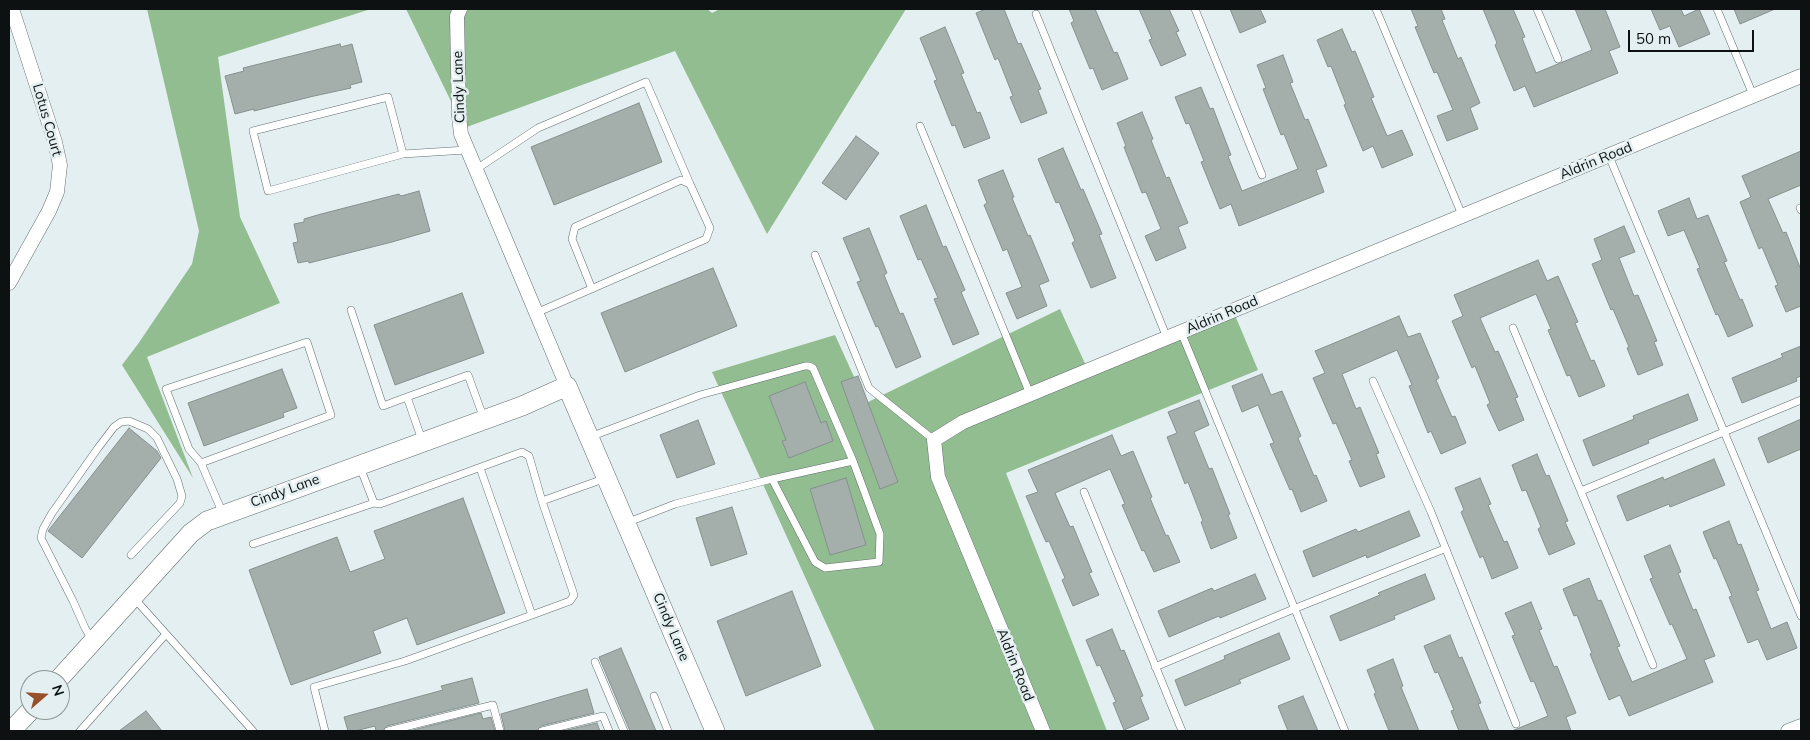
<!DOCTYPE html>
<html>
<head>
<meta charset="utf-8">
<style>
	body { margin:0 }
	#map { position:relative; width:1810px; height:740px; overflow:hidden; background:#e3eff1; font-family:Mulish,sans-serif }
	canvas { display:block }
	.frame { position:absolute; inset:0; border:10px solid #0d1111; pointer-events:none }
	.north { position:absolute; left:20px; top:670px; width:50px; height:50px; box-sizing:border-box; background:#e3eff1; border:1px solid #8d9697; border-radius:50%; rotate:71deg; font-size:14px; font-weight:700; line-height:20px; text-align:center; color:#0d1111 }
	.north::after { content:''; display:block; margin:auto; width:18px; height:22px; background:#97502a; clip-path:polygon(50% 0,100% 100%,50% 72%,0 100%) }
	.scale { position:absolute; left:1628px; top:30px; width:126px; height:22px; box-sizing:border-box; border:2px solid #0d1111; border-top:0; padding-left:6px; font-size:15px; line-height:18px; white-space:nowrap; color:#0d1111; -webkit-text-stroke:4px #e3eff1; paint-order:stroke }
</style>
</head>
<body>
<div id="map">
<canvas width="1810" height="740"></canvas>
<div class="frame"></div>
<div class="north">N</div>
<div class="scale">50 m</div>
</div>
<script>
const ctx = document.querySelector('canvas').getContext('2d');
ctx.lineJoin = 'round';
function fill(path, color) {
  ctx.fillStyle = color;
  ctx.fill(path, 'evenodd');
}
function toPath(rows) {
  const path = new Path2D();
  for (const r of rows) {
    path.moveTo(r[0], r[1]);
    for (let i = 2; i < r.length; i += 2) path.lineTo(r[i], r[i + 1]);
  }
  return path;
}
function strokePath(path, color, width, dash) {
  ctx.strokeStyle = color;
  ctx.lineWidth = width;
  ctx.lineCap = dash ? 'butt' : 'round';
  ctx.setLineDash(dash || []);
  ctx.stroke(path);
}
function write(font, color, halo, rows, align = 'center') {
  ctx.font = font + ' Mulish,sans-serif';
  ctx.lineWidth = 5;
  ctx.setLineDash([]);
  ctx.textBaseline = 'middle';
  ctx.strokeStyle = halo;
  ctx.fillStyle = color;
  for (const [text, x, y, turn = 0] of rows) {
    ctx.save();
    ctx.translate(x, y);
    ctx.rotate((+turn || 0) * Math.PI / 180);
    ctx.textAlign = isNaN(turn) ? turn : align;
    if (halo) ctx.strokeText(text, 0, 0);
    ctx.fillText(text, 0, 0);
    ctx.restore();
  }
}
const forest = toPath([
	[147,9,371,9,218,57,240,217,280,303,147,357,193,478,122,365,138,344,192,264,199,231],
	[406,9,707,9,712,13,720,9,906,9,767,234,675,51,464,128],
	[1232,308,1258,370,1006,473,1107,731,875,731,712,372,835,335,866,403,1060,309,1088,370]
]);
const building = toPath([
	[986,9,1004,9,1018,44,1021,43,1041,89,1038,90,1047,113,1021,123,1010,97,1013,96,998,58,995,60,976,13,986,9],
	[1069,9,1095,9,1114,53,1117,52,1128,79,1102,90,1093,68,1090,69,1071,23,1074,21,1069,9],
	[1139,9,1169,9,1179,31,1176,32,1186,55,1161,66,1149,40,1152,39,1139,9],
	[1230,9,1260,9,1266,22,1240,33,1230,9],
	[1411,9,1441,9,1445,19,1442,20,1458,59,1461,57,1480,103,1470,108,1478,129,1447,141,1437,116,1453,110,1437,72,1434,73,1415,27,1418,26,1411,9],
	[1483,9,1513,9,1525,37,1522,38,1536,73,1592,50,1575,9,1605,9,1620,47,1609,51,1618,73,1534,107,1525,86,1514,91,1495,45,1497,43,1483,9],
	[1651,9,1681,9,1684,16,1699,9,1710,34,1679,47,1670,26,1660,30,1651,9],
	[1734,9,1775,9,1740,24,1734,9],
	[945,27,964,73,961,74,977,113,980,112,990,138,964,148,955,125,952,126,934,81,937,80,920,38,945,27],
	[1342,29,1352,52,1355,51,1374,97,1371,98,1387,136,1402,130,1413,155,1382,168,1373,146,1363,151,1344,105,1346,104,1331,66,1328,67,1317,40,1342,29],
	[340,44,341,47,352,44,362,82,350,85,351,88,314,96,254,111,254,109,235,114,225,76,244,71,243,68,340,44],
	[1283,55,1293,82,1290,83,1305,120,1308,119,1327,166,1316,170,1324,192,1239,226,1231,204,1220,209,1201,162,1204,161,1189,123,1186,124,1175,97,1201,87,1210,109,1213,108,1231,155,1228,156,1242,191,1298,169,1284,134,1281,135,1263,89,1266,88,1257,65,1283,55],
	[639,103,662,162,554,205,531,147,639,103],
	[1142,112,1153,139,1151,140,1166,178,1169,177,1188,223,1178,227,1186,248,1156,261,1145,236,1161,229,1146,192,1142,193,1124,147,1126,146,1117,123,1142,112],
	[856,136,879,153,846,200,822,183,856,136],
	[1063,148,1081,190,1083,189,1102,234,1099,235,1116,278,1091,288,1072,243,1075,241,1059,202,1056,203,1038,159,1063,148],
	[1801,151,1801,185,1768,199,1783,233,1786,232,1801,270,1801,306,1786,312,1775,286,1778,285,1762,247,1759,249,1740,202,1751,197,1742,176,1801,151],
	[1003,170,1014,197,1012,198,1028,236,1030,235,1049,281,1039,285,1047,306,1017,319,1006,293,1022,287,1007,249,1003,251,984,205,987,203,978,180,1003,170],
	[419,191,430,231,392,242,309,263,308,261,298,263,293,243,298,242,294,224,304,222,304,219,321,214,399,194,401,196,419,191],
	[1689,198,1697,219,1708,215,1727,261,1724,262,1740,300,1742,299,1753,326,1728,337,1718,314,1716,315,1697,269,1700,268,1684,230,1668,236,1658,211,1689,198],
	[926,205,943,247,946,246,965,290,961,292,979,334,953,345,934,299,938,298,921,259,918,260,900,216,926,205],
	[1624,226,1635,252,1619,258,1634,296,1638,295,1657,341,1654,342,1663,365,1638,375,1627,348,1629,347,1613,309,1611,310,1592,264,1602,260,1594,239,1624,226],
	[869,228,887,273,884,275,900,314,903,313,921,357,896,368,878,326,876,327,857,282,861,281,843,238,869,228],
	[1538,260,1547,281,1558,276,1578,322,1575,323,1591,361,1594,360,1605,386,1579,397,1570,375,1567,376,1548,330,1551,329,1536,294,1480,318,1495,352,1498,351,1518,397,1515,398,1524,420,1499,431,1487,405,1490,403,1475,366,1472,368,1452,321,1463,316,1454,295,1538,260],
	[713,268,737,326,625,372,601,313,713,268],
	[462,293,484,353,395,385,374,325,462,293],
	[1399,316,1408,337,1420,333,1439,378,1436,380,1452,417,1455,416,1466,443,1441,454,1431,431,1428,433,1409,386,1412,385,1397,350,1342,374,1356,409,1360,407,1379,453,1376,454,1385,477,1360,487,1349,461,1352,460,1336,423,1333,424,1313,378,1325,373,1315,351,1399,316],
	[1801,346,1801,376,1796,378,1797,381,1742,403,1732,378,1783,357,1781,354,1801,346],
	[282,369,297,408,283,413,284,417,204,446,188,403,282,369],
	[1262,374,1271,395,1282,391,1301,436,1298,438,1314,476,1316,475,1327,501,1301,512,1292,489,1290,490,1270,444,1274,443,1258,405,1242,412,1232,386,1262,374],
	[858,376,898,482,880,489,841,382,858,376],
	[805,382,821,423,826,421,833,441,789,458,782,441,786,440,769,396,805,382],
	[1688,394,1698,420,1648,440,1649,443,1593,466,1583,440,1634,419,1633,416,1688,394],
	[1199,400,1209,425,1194,432,1209,469,1212,468,1230,514,1228,515,1237,538,1211,549,1201,522,1203,521,1188,482,1185,484,1167,437,1177,433,1168,412,1199,400],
	[1801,419,1801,449,1768,463,1758,438,1801,419],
	[698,420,715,464,677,478,660,435,698,420],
	[129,428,157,451,161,458,82,558,48,531,129,428],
	[1112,435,1121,456,1133,451,1152,497,1150,498,1166,536,1168,535,1180,562,1154,572,1144,550,1142,551,1122,505,1125,504,1110,469,1055,493,1070,527,1073,526,1092,572,1089,573,1099,595,1073,606,1062,580,1065,578,1049,541,1046,542,1026,496,1038,492,1028,470,1112,435],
	[1537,454,1546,476,1549,475,1568,521,1565,522,1575,544,1549,555,1538,529,1541,527,1526,490,1522,491,1512,465,1537,454],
	[1714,459,1725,485,1670,507,1669,504,1627,521,1617,496,1663,477,1664,480,1714,459],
	[846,478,866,545,830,555,810,489,846,478],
	[1480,478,1491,504,1488,505,1504,542,1507,541,1518,568,1492,579,1483,556,1480,558,1461,512,1464,510,1455,488,1480,478],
	[463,498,505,613,417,645,407,618,373,631,381,653,291,685,249,570,337,537,350,572,385,559,374,531,463,498],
	[732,507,747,554,711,566,696,518,732,507],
	[1409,511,1420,536,1367,558,1366,555,1313,577,1303,551,1356,529,1358,532,1409,511],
	[1729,521,1738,545,1741,544,1759,590,1756,591,1771,629,1787,622,1797,648,1767,660,1758,639,1748,643,1729,597,1732,596,1716,558,1714,559,1703,532,1729,521],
	[1670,545,1681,572,1678,573,1693,610,1696,609,1715,656,1704,660,1713,682,1629,716,1620,695,1609,700,1590,654,1592,653,1577,615,1574,616,1563,589,1589,578,1598,601,1601,600,1620,646,1617,647,1632,682,1687,659,1672,624,1670,625,1650,579,1653,578,1644,556,1670,545],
	[1255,574,1266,599,1220,618,1219,616,1169,637,1158,611,1212,588,1214,591,1255,574],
	[1425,574,1435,599,1394,616,1395,619,1340,641,1330,616,1380,595,1378,593,1425,574],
	[792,591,821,666,746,696,717,621,792,591],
	[1531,602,1542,629,1539,630,1554,667,1557,666,1576,713,1566,717,1571,731,1512,731,1548,716,1534,681,1531,682,1512,636,1515,635,1505,613,1531,602],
	[1112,629,1121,651,1124,650,1143,696,1140,697,1149,719,1124,730,1113,703,1116,702,1100,665,1097,666,1086,640,1112,629],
	[1279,633,1290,659,1239,680,1241,683,1185,706,1175,680,1225,659,1224,656,1279,633],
	[1450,635,1459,658,1462,657,1481,703,1478,704,1489,731,1459,731,1451,711,1454,710,1438,672,1435,673,1424,646,1450,635],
	[621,648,656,731,630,731,599,657,621,648],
	[1393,659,1403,686,1401,687,1419,731,1389,731,1374,694,1376,693,1367,670,1393,659],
	[472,678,479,703,387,726,383,731,376,731,375,726,355,731,348,731,344,717,443,690,441,686,472,678],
	[587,689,594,713,541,726,537,731,505,731,501,714,587,689],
	[1303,696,1318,731,1288,731,1278,706,1303,696],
	[146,711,162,731,119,731,146,711],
	[481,713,483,719,491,717,495,731,409,731,481,713],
	[597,723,600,731,563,731,597,723]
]);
const lane = toPath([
	[1195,9,1262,175],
	[1376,9,1462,215],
	[1537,9,1558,59],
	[1717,9,1753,95],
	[1036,14,1167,338],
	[920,126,1030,394],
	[403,154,388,97,253,131,268,191,403,154,466,150],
	[1609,156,1801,616],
	[475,170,538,128,646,82,690,184],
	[1800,208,1801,210],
	[815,255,869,388,934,440],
	[351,310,383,406,407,397],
	[536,313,706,239,710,228,690,184,681,180,575,227,572,239,592,289],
	[1513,328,1653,665],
	[1181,332,1345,731],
	[1373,381,1431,512,1516,724],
	[590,437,700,395,805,366,809,366,813,368,853,461,880,534,879,562,825,568,815,562,772,479,675,504,626,523],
	[422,440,407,397,468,375,484,419],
	[201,463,331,415,307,342,166,389,189,449,201,463,223,514],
	[360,467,374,503,380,504,522,452,529,456,542,501,606,478],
	[480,468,532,615,570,601,574,595,542,501],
	[772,479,853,461],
	[1581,491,1801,400],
	[1084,492,1182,731],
	[253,544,374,503],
	[133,597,253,731],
	[93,641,85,628,73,601,41,538,43,529,52,513,98,448,114,427,121,422,129,421,148,429,157,438,177,479,182,496,180,503,131,555],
	[595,662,624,731],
	[1155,667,1296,608,1444,549],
	[654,696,668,731],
	[80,731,166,634],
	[325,731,314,687,405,661,532,615],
	[388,731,493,705,500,731],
	[542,731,603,716,609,731]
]);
const street = toPath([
	[460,9,457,16,459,116,461,134,567,386],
	[9,283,49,211,57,192,60,165,55,142,12,9],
	[1043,731,938,477,934,440,963,422,1801,76],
	[1788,731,1801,726]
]);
const secondary = toPath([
	[58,680,191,533,207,521,522,406,567,386,715,731],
	[11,731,31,710]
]);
const streetNames = [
	["Cindy Lane",459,87,-92],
	["Lotus Court",47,120,74],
	["Aldrin Road",1596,161,-22],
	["Aldrin Road",1222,315,-23],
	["Cindy Lane",285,491,-20],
	["Cindy Lane",671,627,67],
	["Aldrin Road",1015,665,68]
];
fill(forest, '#92bd90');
fill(building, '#a4afac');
strokePath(building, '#86918e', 1);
strokePath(lane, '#646e70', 8);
strokePath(street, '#646e70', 15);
strokePath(secondary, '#646e70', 20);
strokePath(lane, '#fff', 7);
strokePath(street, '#fff', 14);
strokePath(secondary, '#fff', 19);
write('14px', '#0d1111', '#e3eff1', streetNames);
</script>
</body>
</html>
